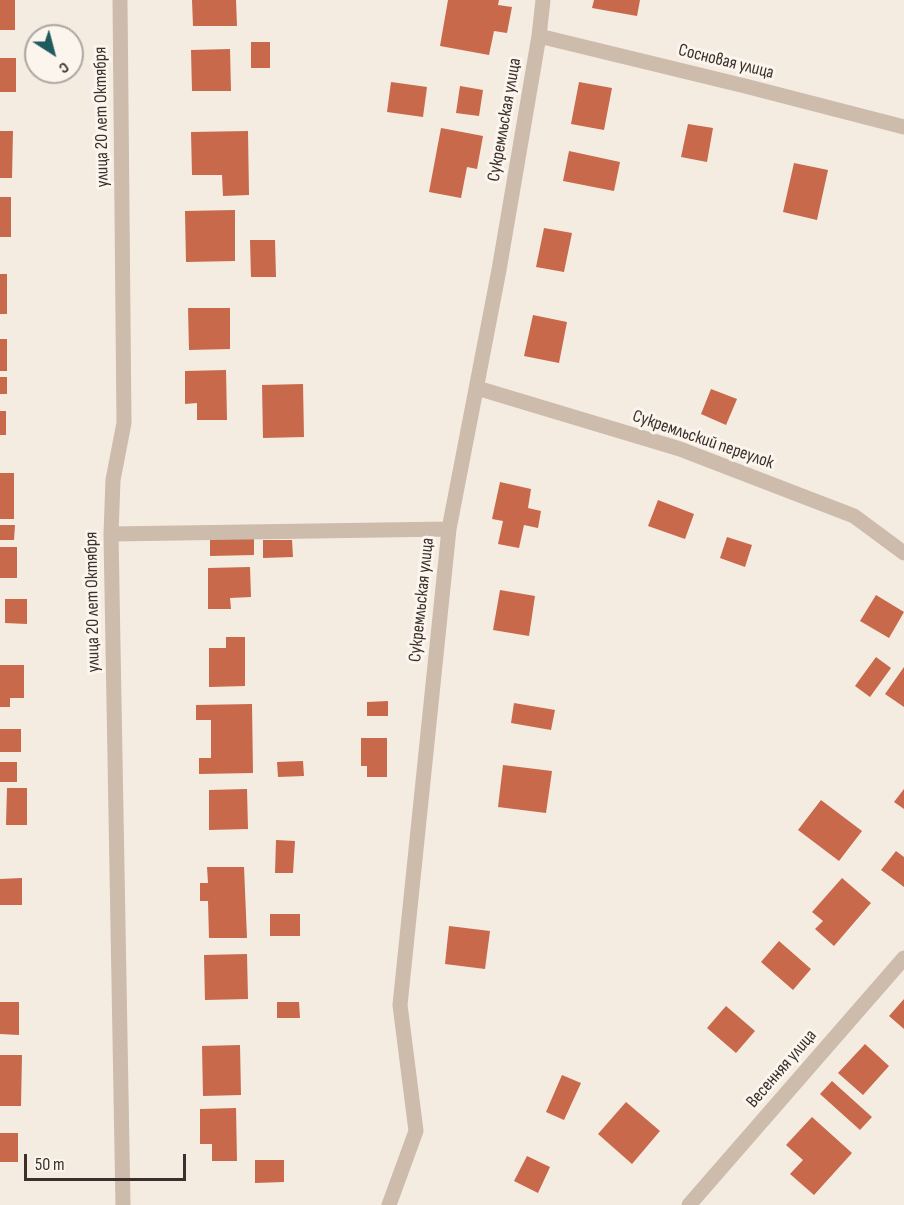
<!DOCTYPE html>
<html>
<head>
<meta charset="utf-8">
<style>
	body { margin:0 }
	#map { position:relative; width:904px; height:1205px; overflow:hidden; background:#f4ebe1; font-family:"Sofia Sans Condensed",sans-serif }
	canvas { display:block }
	.north { position:absolute; left:24px; top:24px; width:60px; height:60px; box-sizing:border-box; background:#fbf5ee; border:2px solid #aea6a0; border-radius:50%; rotate:144deg; font-size:16px; font-weight:700; line-height:24px; text-align:center; color:#3b302b }
	.north::after { content:''; display:block; margin:auto; width:21px; height:27px; background:#1f5a5e; clip-path:polygon(50% 0,100% 100%,50% 72%,0 100%) }
	.scale { position:absolute; left:24px; top:1154px; width:162px; height:27px; box-sizing:border-box; border:3px solid #3b302b; border-top:0; padding-left:8px; font-size:18px; line-height:21px; white-space:nowrap; color:#3b302b; -webkit-text-stroke:4px #fbf5ee; paint-order:stroke }
</style>
</head>
<body>
<div id="map">
<canvas width="904" height="1205"></canvas>
<div class="north">С</div>
<div class="scale">50 m</div>
</div>
<script>
const ctx = document.querySelector('canvas').getContext('2d');
ctx.lineJoin = 'round';
function fill(path, color) {
  ctx.fillStyle = color;
  ctx.fill(path, 'evenodd');
}
function toPath(rows) {
  const path = new Path2D();
  for (const r of rows) {
    path.moveTo(r[0], r[1]);
    for (let i = 2; i < r.length; i += 2) path.lineTo(r[i], r[i + 1]);
  }
  return path;
}
function strokePath(path, color, width, dash) {
  ctx.strokeStyle = color;
  ctx.lineWidth = width;
  ctx.lineCap = dash ? 'butt' : 'round';
  ctx.setLineDash(dash || []);
  ctx.stroke(path);
}
function write(font, color, halo, rows, align = 'center') {
  ctx.font = font + ' "Sofia Sans Condensed",sans-serif';
  ctx.lineWidth = 6;
  ctx.setLineDash([]);
  ctx.textBaseline = 'middle';
  ctx.strokeStyle = halo;
  ctx.fillStyle = color;
  for (const [text, x, y, turn = 0] of rows) {
    ctx.save();
    ctx.translate(x, y);
    ctx.rotate((+turn || 0) * Math.PI / 180);
    ctx.textAlign = isNaN(turn) ? turn : align;
    if (halo) ctx.strokeText(text, 0, 0);
    ctx.fillText(text, 0, 0);
    ctx.restore();
  }
}
const building = toPath([
	[0,0,15,0,15,30,0,30],
	[192,0,236,0,237,26,193,26],
	[448,0,499,0,498,5,512,7,507,33,494,31,489,55,440,46],
	[594,0,640,0,637,16,592,8],
	[251,42,270,42,270,68,251,68],
	[230,49,231,91,192,91,191,50],
	[0,58,16,58,16,92,0,92],
	[391,82,427,87,423,117,387,112],
	[579,82,612,88,604,130,571,124],
	[460,86,483,90,479,116,456,113],
	[688,124,713,128,707,162,681,157],
	[441,128,483,136,477,169,467,167,461,198,429,192],
	[0,131,13,131,12,178,0,178],
	[248,131,249,195,223,196,222,175,192,175,191,132],
	[569,151,620,162,614,191,563,181],
	[794,163,828,170,817,220,783,212],
	[0,197,11,197,11,237,0,237],
	[235,210,235,261,186,262,185,211],
	[544,228,572,233,564,272,536,267],
	[250,240,275,240,276,277,251,277],
	[0,274,7,274,7,314,0,314],
	[188,308,230,308,230,349,189,350],
	[533,315,567,322,559,363,524,356],
	[0,339,7,339,7,371,0,371],
	[226,370,227,420,197,420,197,403,185,404,185,371],
	[0,377,7,377,7,394,0,394],
	[303,384,304,437,263,438,262,385],
	[711,389,737,399,726,425,701,414],
	[0,411,6,411,6,435,0,435],
	[0,473,14,473,14,519,0,519],
	[500,482,531,489,528,508,541,511,538,528,524,525,519,548,498,544,503,521,492,519],
	[658,500,694,514,685,539,648,526],
	[0,525,15,525,14,540,0,540],
	[254,533,254,555,210,556,210,534],
	[727,537,752,545,745,567,720,558],
	[263,540,292,540,293,557,263,558],
	[0,547,17,547,17,578,0,578],
	[250,567,251,597,230,598,231,609,208,609,208,568],
	[500,590,535,596,529,636,493,630],
	[876,595,904,612,889,638,860,621],
	[5,599,27,599,27,624,5,623],
	[226,637,245,637,245,686,209,687,209,648,226,648],
	[876,657,891,668,870,697,855,686],
	[0,665,24,665,24,698,10,698,10,707,0,707],
	[904,667,904,707,885,694],
	[388,701,388,716,367,716,367,702],
	[514,703,555,710,551,730,511,723],
	[252,704,253,773,199,774,199,758,211,758,211,720,196,720,196,705],
	[0,729,21,729,21,752,0,752],
	[361,738,387,738,387,777,367,777,367,766,361,766],
	[303,761,304,776,278,777,277,762],
	[0,762,17,762,17,782,0,782],
	[503,765,552,771,546,813,498,807],
	[7,788,27,788,27,825,6,825],
	[247,789,248,829,209,830,209,790],
	[904,789,904,809,894,802],
	[821,800,862,831,839,861,798,830],
	[276,840,295,841,293,873,275,873],
	[896,851,904,857,904,887,881,870],
	[207,867,244,867,247,938,209,938,208,901,200,901,200,883,208,883],
	[22,878,22,905,0,905,0,879],
	[842,878,871,903,834,946,815,929,823,921,812,912],
	[270,914,300,914,300,936,270,936],
	[449,926,490,931,485,969,445,964],
	[779,941,811,969,793,990,761,962],
	[247,954,248,999,205,1000,204,955],
	[904,999,904,1029,889,1016],
	[0,1002,19,1002,19,1035,0,1034],
	[277,1002,299,1002,300,1018,277,1018],
	[726,1006,755,1031,736,1053,707,1028],
	[865,1044,889,1066,863,1095,838,1073],
	[240,1045,241,1095,203,1096,202,1046],
	[0,1055,22,1055,21,1106,0,1106],
	[562,1075,581,1083,564,1120,546,1112],
	[832,1081,872,1117,860,1130,820,1094],
	[626,1102,660,1131,632,1164,598,1134],
	[236,1108,237,1161,212,1161,212,1144,200,1144,200,1109],
	[812,1117,852,1153,814,1195,790,1174,803,1160,786,1145],
	[0,1133,18,1133,18,1162,0,1162],
	[527,1156,550,1167,538,1193,514,1181],
	[255,1160,284,1160,284,1182,255,1183]
]);
const minor = toPath([
	[120,0,124,423,113,480,111,534,123,1205],
	[539,36,745,86,904,127],
	[477,388,680,449,854,516,904,553],
	[111,534,449,529],
	[389,1205,416,1131,400,1005,449,529,499,270,539,36,543,0],
	[689,1205,904,958]
]);
const streetNames = [
	["Сосновая улица",726,62,14],
	["улица 20 лет Октября",102,117,-91],
	["Сукремльская улица",505,120,-80],
	["Сукремльский переулок",703,440,19],
	["Сукремльская улица",422,600,-84],
	["улица 20 лет Октября",93,602,-91],
	["Весенняя улица",782,1069,-49]
];
fill(building, '#c8694b');
strokePath(minor, '#cdbbac', 15);
write('18px', '#3b302b', '#fbf5ee', streetNames);
</script>
</body>
</html>
